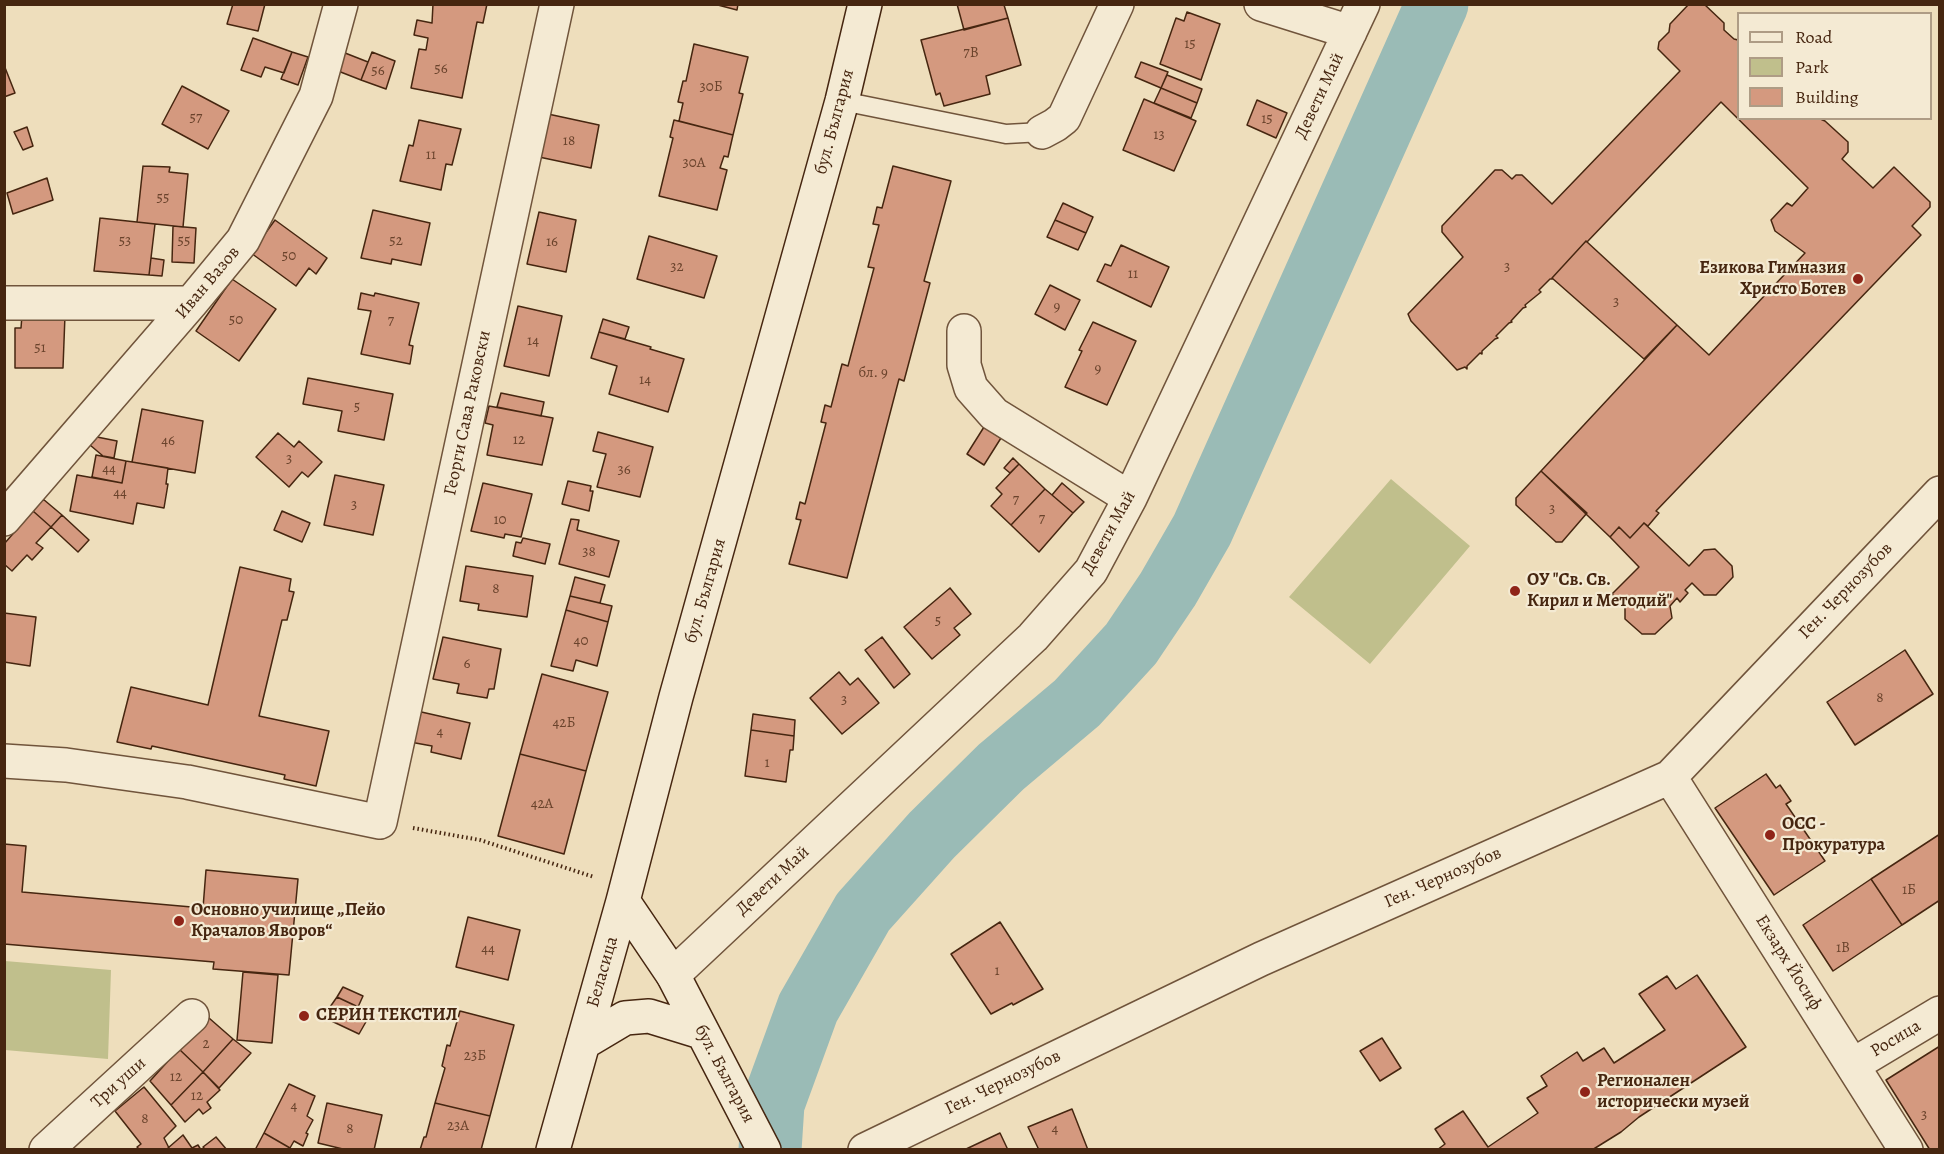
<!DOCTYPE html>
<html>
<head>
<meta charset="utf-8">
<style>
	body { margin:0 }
	#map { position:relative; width:1944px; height:1154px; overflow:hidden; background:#eedebc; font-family:Alegreya,serif }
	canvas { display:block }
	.frame { position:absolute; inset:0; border:6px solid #462610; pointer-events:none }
	.legend { position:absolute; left:1737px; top:12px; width:195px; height:108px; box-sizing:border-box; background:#f4ead3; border:2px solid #ae9c85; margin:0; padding:8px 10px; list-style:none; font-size:18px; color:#462610 }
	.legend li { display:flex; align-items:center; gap:12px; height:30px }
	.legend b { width:30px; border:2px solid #ae9c85 }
</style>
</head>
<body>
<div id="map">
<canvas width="1944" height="1154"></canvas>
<div class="frame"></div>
<ul class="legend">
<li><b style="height:8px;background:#f4ead3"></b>Road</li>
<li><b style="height:16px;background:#c0bf8c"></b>Park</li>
<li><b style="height:16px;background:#d4997f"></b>Building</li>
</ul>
</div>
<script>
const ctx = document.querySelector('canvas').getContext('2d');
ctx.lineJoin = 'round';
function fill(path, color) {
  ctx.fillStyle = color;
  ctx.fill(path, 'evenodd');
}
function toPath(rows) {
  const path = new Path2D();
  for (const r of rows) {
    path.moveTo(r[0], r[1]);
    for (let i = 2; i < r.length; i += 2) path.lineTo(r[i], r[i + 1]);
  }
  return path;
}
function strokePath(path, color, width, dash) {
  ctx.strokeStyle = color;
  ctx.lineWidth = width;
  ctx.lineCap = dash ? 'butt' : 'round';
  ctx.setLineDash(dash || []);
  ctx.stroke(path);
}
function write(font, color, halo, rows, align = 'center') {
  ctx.font = font + ' Alegreya,serif';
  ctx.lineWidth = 4.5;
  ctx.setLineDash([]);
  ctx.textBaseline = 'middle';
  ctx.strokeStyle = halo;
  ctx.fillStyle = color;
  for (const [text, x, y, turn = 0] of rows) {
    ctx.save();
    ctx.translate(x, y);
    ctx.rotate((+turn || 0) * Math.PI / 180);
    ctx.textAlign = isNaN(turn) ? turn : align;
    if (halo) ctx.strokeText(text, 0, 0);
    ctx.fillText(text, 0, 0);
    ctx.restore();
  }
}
const green = toPath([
	[1391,479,1470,546,1370,664,1289,597],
	[5,961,111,970,108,1059,5,1050]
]);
const river = toPath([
	[770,1150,773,1104,808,1008,863,912,932,835,1001,767,1077,703,1131,644,1168,589,1202,530,1437,4]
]);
const building = toPath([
	[233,4,265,4,258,31,227,24,233,4],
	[433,4,487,4,483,23,477,22,462,98,411,88,419,49,426,50,428,38,414,35,417,20,432,23,433,4],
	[714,4,738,4,737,10,714,4],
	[957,4,1006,4,1004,5,1008,18,964,30,957,4],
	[1689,4,1704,4,1724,23,1724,30,1734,39,1738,40,1738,118,1818,118,1825,121,1848,142,1848,152,1842,159,1873,188,1894,167,1930,202,1930,207,1912,226,1921,235,1656,511,1659,513,1648,526,1644,523,1630,538,1619,527,1610,537,1541,471,1677,325,1709,355,1766,294,1805,253,1775,231,1771,220,1787,203,1792,206,1808,188,1721,102,1587,242,1586,241,1552,278,1553,279,1550,279,1539,290,1541,292,1525,305,1526,307,1523,308,1511,321,1512,322,1509,323,1496,336,1498,338,1495,339,1482,351,1482,354,1480,353,1467,366,1467,369,1465,367,1457,370,1411,321,1408,314,1463,257,1442,232,1442,226,1495,170,1502,170,1512,179,1516,175,1522,175,1552,204,1680,71,1658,49,1659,42,1669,32,1670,24,1689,4],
	[1187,12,1220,24,1201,80,1160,64,1176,18,1184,21,1187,12],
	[1008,18,1021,65,986,76,990,94,944,106,940,93,936,95,921,40,1008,18],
	[253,38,292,52,284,73,265,67,261,77,241,70,253,38],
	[694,44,748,57,739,93,743,94,733,135,679,121,683,103,678,102,683,81,686,81,694,44],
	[340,51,368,62,361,80,333,69,340,51],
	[292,52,308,57,298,85,281,79,292,52],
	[372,52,395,61,386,89,361,80,372,52],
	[1141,62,1168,72,1161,88,1135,77,1141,62],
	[4,65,15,93,4,97,4,65],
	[1167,75,1202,89,1197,103,1161,88,1167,75],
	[182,86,229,111,208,149,162,124,182,86],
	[1161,88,1197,103,1191,118,1154,103,1161,88],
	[1144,99,1196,121,1174,171,1123,150,1144,99],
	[1257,100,1287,113,1276,138,1247,125,1257,100],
	[548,114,599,125,591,168,539,157,548,114],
	[419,120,461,129,452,165,446,164,441,190,400,181,409,145,413,146,419,120],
	[674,120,733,135,728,157,724,156,720,168,727,170,717,210,659,196,673,138,670,137,674,120],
	[27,127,33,146,23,150,14,132,27,127],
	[143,166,170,167,169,172,188,174,183,227,137,222,143,166],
	[893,166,951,181,924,281,930,283,904,381,899,379,847,578,789,564,801,520,796,519,800,502,805,504,826,423,821,422,825,405,831,407,842,364,848,366,874,268,868,267,879,225,873,224,877,207,882,208,893,166],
	[47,178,53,200,13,214,7,193,47,178],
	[1063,203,1093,217,1086,233,1055,220,1063,203],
	[373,210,430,223,421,265,392,259,391,264,361,258,373,210],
	[539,212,576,220,566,272,527,264,539,212],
	[100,218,155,224,149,275,94,271,100,218],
	[275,220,327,258,316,274,309,268,296,286,251,253,275,220],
	[1055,220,1086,233,1078,250,1047,237,1055,220],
	[173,226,196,228,194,263,172,262,173,226],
	[649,236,717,256,704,298,637,279,649,236],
	[1586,241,1677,325,1644,359,1552,278,1586,241],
	[1121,245,1169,267,1151,307,1097,281,1105,264,1111,266,1121,245],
	[151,258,164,260,162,276,149,275,151,258],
	[232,279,276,309,239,361,196,331,232,279],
	[1050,285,1080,300,1065,330,1035,314,1050,285],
	[361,293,374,296,375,293,419,303,409,345,413,346,410,364,361,354,371,311,358,309,361,293],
	[518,306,562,316,549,376,504,366,518,306],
	[22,315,65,315,63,368,15,368,15,328,21,328,22,315],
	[603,319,629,327,625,339,599,332,603,319],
	[1093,322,1136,341,1107,405,1065,387,1082,351,1079,350,1093,322],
	[599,332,651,347,650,349,684,359,668,412,609,394,617,366,591,358,599,332],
	[308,378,393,394,384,440,338,431,342,411,303,404,308,378],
	[501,393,544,402,541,416,497,407,501,393],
	[489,406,553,418,542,465,487,455,493,425,485,423,489,406],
	[142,409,203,421,195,473,132,462,142,409],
	[984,427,1001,438,984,465,967,454,984,427],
	[598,432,653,447,640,497,597,487,606,454,593,451,598,432],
	[278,433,294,447,299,441,322,462,308,477,302,472,289,487,256,457,278,433],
	[97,437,117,441,114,458,103,456,90,445,97,437],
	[96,455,126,461,122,483,92,477,96,455],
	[1013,458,1019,464,1010,473,1004,468,1013,458],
	[126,461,168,468,166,484,168,484,164,508,137,503,133,524,70,511,77,475,122,483,126,461],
	[1019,464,1045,489,1011,525,991,506,1002,494,996,488,1019,464],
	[1541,471,1587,513,1562,542,1556,542,1516,505,1516,498,1541,471],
	[335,475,384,485,373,535,324,525,335,475],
	[568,481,591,486,590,491,593,491,589,511,562,504,568,481],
	[483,483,532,494,521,537,505,534,504,538,471,531,483,483],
	[1062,483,1084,502,1073,513,1052,495,1062,483],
	[1045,489,1073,513,1039,552,1011,525,1045,489],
	[43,499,62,515,51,527,33,511,43,499],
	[33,511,51,527,36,543,43,548,32,560,27,555,12,571,4,564,4,544,33,511],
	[282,511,310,523,302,542,274,530,282,511],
	[62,515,89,540,78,552,51,527,62,515],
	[571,519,579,520,577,530,619,541,609,577,559,564,571,519],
	[1644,523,1689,566,1704,550,1715,549,1732,566,1733,577,1716,595,1704,595,1692,583,1685,590,1688,593,1680,602,1677,598,1670,606,1672,618,1655,634,1642,634,1625,619,1625,607,1612,594,1639,567,1610,537,1619,527,1630,538,1644,523],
	[523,538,550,544,545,564,513,556,516,542,521,543,523,538],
	[466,566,533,576,527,617,478,610,479,604,460,601,466,566],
	[240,567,291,579,289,591,294,592,287,620,282,620,259,716,329,731,316,786,284,779,285,775,152,746,151,749,117,742,131,687,208,705,240,567],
	[575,577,605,585,600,603,570,596,575,577],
	[950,588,971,614,954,628,960,635,932,659,904,627,950,588],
	[570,596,612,606,608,622,566,610,570,596],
	[566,610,608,622,597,666,576,660,573,671,551,666,566,610],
	[4,613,36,617,30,666,4,662,4,613],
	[443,637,501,649,494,689,489,689,487,698,457,693,459,684,433,679,443,637],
	[882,637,910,674,894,688,865,650,882,637],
	[1905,650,1933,694,1855,745,1827,702,1905,650],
	[839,672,850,685,858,678,879,703,842,734,810,698,839,672],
	[542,674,608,692,586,771,520,754,542,674],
	[417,711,470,723,461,759,431,752,432,746,410,742,417,711],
	[753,714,795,720,794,736,751,730,753,714],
	[751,730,794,736,793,750,790,750,786,782,745,776,751,730],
	[520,754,586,771,564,854,498,836,520,754],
	[1766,774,1776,788,1780,785,1791,801,1786,804,1825,861,1774,895,1715,808,1766,774],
	[1940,834,1940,900,1902,925,1871,879,1940,834],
	[4,844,26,846,22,892,203,908,206,870,298,879,289,975,213,969,214,962,4,944,4,844],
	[1871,879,1902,925,1833,971,1803,925,1871,879],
	[468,917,520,930,508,980,456,967,468,917],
	[1000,922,1043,989,1013,1005,1012,1003,991,1014,951,954,1000,922],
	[243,972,278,975,272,1043,237,1040,243,972],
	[1697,975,1746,1047,1639,1117,1621,1132,1592,1150,1437,1150,1445,1144,1435,1129,1463,1111,1488,1147,1538,1113,1527,1098,1547,1086,1541,1076,1577,1052,1583,1061,1604,1048,1614,1063,1665,1030,1639,994,1667,976,1676,989,1697,975],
	[343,987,363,996,358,1007,337,997,343,987],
	[337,997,371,1013,359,1034,323,1017,337,997],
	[460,1011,514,1025,490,1116,435,1103,445,1068,442,1066,447,1045,450,1046,460,1011],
	[209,1018,233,1039,203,1072,179,1049,209,1018],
	[1382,1038,1401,1068,1380,1081,1360,1051,1382,1038],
	[233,1039,251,1053,219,1088,203,1072,233,1039],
	[1940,1046,1940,1150,1930,1150,1886,1080,1940,1046],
	[179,1049,203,1072,171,1105,150,1081,179,1049],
	[203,1072,220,1090,207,1102,211,1108,203,1114,199,1109,185,1122,171,1105,203,1072],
	[289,1084,315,1096,307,1116,313,1120,306,1133,308,1134,303,1146,294,1141,290,1148,264,1133,289,1084],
	[144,1087,176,1126,164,1138,170,1150,140,1150,137,1147,141,1144,115,1111,144,1087],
	[327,1103,382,1115,374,1150,347,1150,318,1143,327,1103],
	[435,1103,490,1116,481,1150,420,1150,424,1137,426,1137,435,1103],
	[1072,1109,1088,1150,1039,1150,1028,1127,1072,1109],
	[264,1133,290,1148,291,1150,255,1150,264,1133],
	[1000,1133,1008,1150,964,1150,1000,1133],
	[183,1135,192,1148,198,1145,201,1150,170,1150,168,1148,183,1135],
	[216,1137,227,1150,206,1150,203,1147,216,1137]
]);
const path = toPath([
	[413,828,480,840,594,877]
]);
const lane = toPath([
	[842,101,1006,134,1042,132]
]);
const street = toPath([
	[1261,4,1350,32],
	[1042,132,1055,125,1064,118,1117,4],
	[4,303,191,303],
	[964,331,964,365,971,388,994,414,1130,498],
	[4,519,191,303,243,240,316,96,341,4],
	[4,761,66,765,187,782,380,822,557,4],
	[1670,777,1906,1150],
	[673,975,1033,637,1091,571,1130,498,1363,4],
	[1853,1065,1940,1013],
	[46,1150,192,1016],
	[865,1150,1261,959,1670,777,1940,493]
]);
const secondary = toPath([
	[623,901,673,975,764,1150],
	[583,1043,625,1018,649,1016,701,1032],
	[553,1150,623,901,676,697,842,101,865,4]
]);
const markers = [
	[1858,279,6,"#8f2418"],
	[1515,591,6,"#8f2418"],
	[1770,835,6,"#8f2418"],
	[179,921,6,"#8f2418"],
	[304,1016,6,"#8f2418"],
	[1585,1092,6,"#8f2418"]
];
const numberNames = [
	["15",1190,44],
	["7В",971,53],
	["56",441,69],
	["56",378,71],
	["30Б",711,87],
	["57",196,118],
	["15",1267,119],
	["13",1159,135],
	["18",569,141],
	["11",431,155],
	["30А",694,163],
	["55",163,198],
	["53",125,241],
	["55",184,241],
	["52",396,241],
	["16",552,242],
	["50",289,256],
	["32",677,267],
	["3",1507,267],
	["11",1133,274],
	["3",1616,302],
	["9",1057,307],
	["50",236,320],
	["7",391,321],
	["14",533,341],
	["51",40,348],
	["9",1098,369],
	["бл. 9",873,373],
	["14",645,380],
	["5",357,407],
	["12",519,440],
	["46",168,441],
	["3",289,459],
	["44",109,469],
	["36",624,470],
	["44",120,493],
	["7",1016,500],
	["3",354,505],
	["3",1552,509],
	["7",1042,519],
	["10",500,520],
	["38",589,552],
	["8",496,589],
	["5",938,621],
	["40",581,641],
	["6",467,664],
	["8",1880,698],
	["3",844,700],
	["42Б",564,723],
	["4",440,732],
	["1",767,763],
	["42А",542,804],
	["1Б",1909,890],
	["1В",1843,948],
	["44",488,949],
	["1",997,971],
	["2",206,1044],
	["23Б",475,1056],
	["12",176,1077],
	["12",197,1096],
	["4",294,1106],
	["3",1924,1115],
	["8",145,1119],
	["23А",458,1126],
	["8",350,1129],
	["4",1055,1129]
];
const streetNames = [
	["Девети Май",1320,96,-65],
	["бул. България",835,122,-75],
	["Иван Вазов",208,283,-50],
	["Георги Сава Раковски",468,413,-78],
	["Девети Май",1109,533,-61],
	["бул. България",706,591,-74],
	["Ген. Чернозубов",1846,591,-46],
	["Ген. Чернозубов",1443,878,-24],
	["Девети Май",773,881,-43],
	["Екзарх Йосиф",1788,963,58],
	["Беласица",603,972,-74],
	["Росица",1896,1039,-31],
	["бул. България",724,1074,62],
	["Три уши",119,1083,-42],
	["Ген. Чернозубов",1003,1083,-26]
];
const poiNames = [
	["Езикова Гимназия",1846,269,"right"],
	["Христо Ботев",1846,290,"right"],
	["ОУ \"Св. Св.",1527,581],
	["Кирил и Методий\"",1527,602],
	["ОСС -",1782,825],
	["Прокуратура",1782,846],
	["Основно училище „Пейо",191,911],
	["Крачалов Яворов“",191,932],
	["СЕРИН ТЕКСТИЛ",316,1016],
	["Регионален",1597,1082],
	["исторически музей",1597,1103]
];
fill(green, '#c0bf8c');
strokePath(river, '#9abbb6', 63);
fill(building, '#d4997f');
strokePath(building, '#462610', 1.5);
strokePath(lane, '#70543b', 21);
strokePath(street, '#70543b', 36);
strokePath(secondary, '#462610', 36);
strokePath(path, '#462610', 4, [1.5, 3]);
strokePath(lane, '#f4ead3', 18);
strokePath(street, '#f4ead3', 33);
strokePath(secondary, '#f4ead3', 33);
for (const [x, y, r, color] of markers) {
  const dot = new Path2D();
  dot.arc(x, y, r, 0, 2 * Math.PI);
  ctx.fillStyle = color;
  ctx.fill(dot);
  strokePath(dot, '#f4ead3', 2);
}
write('15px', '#6a432c', null, numberNames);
write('18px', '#462610', '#f4ead3', streetNames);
write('bold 18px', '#462610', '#f4ead3', poiNames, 'left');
</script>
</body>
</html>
